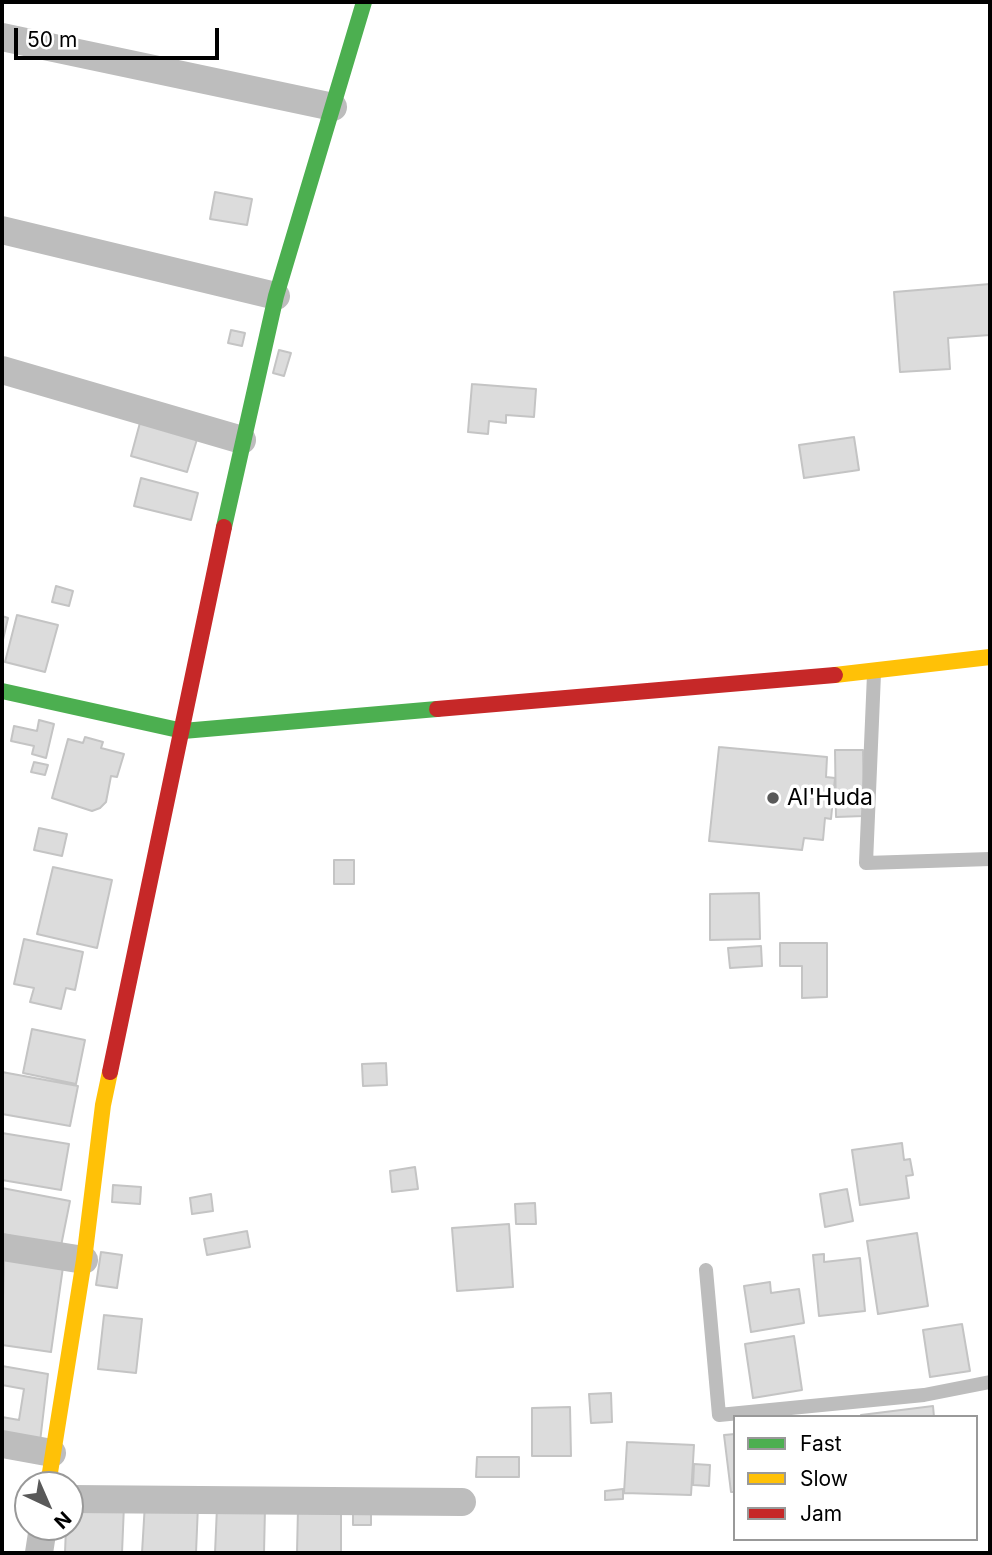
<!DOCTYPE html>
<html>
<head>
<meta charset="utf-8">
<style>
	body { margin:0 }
	#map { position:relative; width:992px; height:1555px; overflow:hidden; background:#fff; font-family:Inter,sans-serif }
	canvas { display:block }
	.frame { position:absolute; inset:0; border:4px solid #000; pointer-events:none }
	.legend { position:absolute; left:733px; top:1415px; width:245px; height:126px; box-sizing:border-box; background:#fff; border:2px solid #999; margin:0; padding:9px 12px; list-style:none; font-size:21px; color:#000 }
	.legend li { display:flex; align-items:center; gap:14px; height:35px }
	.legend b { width:35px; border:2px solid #999 }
	.north { position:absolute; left:14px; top:1471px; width:70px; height:70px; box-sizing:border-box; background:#fff; border:2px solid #999; border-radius:50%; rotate:136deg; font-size:19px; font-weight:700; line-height:28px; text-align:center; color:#000 }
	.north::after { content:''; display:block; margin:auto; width:24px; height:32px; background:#595959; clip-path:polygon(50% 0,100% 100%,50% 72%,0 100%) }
	.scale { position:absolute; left:14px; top:28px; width:205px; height:32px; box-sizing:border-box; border:4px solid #000; border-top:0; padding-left:9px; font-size:21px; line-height:24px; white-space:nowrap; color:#000; -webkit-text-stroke:5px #fff; paint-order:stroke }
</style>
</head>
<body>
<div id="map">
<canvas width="992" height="1555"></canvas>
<div class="frame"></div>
<ul class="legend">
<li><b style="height:9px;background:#4caf50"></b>Fast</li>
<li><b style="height:9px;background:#ffc107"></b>Slow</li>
<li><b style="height:9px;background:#c62828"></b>Jam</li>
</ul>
<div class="north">N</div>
<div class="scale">50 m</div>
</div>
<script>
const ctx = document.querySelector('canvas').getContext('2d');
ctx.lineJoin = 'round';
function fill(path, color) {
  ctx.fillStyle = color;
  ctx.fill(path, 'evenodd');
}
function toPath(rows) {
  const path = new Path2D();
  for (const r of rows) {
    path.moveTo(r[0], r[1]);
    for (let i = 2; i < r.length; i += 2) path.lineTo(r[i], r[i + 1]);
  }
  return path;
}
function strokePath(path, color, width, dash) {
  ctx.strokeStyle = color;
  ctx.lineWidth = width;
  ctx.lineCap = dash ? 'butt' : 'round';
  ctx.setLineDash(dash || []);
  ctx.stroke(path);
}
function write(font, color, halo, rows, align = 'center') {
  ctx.font = font + ' Inter,sans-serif';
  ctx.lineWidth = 7;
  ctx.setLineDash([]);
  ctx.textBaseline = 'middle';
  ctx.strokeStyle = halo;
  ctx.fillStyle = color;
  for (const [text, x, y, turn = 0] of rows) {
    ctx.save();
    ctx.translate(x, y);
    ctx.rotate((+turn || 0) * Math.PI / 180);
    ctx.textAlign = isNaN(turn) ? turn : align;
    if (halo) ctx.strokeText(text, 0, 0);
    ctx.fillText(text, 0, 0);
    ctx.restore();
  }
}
const building = toPath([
	[215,192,252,199,247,225,210,219,215,192],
	[990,284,990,335,948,338,950,369,900,372,894,292,990,284],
	[231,330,245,333,242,346,228,343,231,330],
	[279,350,291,353,284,376,273,373,279,350],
	[472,384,536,389,534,417,506,415,506,423,489,421,488,434,468,432,472,384],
	[141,419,198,436,187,472,131,456,141,419],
	[854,437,859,470,804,478,799,445,854,437],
	[141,478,198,493,191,520,134,506,141,478],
	[56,586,73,591,69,606,52,602,56,586],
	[17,615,58,625,45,672,5,662,17,615],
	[2,616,8,618,2,644,2,616],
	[39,720,54,724,46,758,32,754,34,746,11,741,14,726,37,731,39,720],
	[85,737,103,742,101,748,124,754,117,777,111,776,106,802,100,808,92,811,52,798,68,739,83,743,85,737],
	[719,747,827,757,826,777,835,778,831,819,825,818,823,840,804,838,802,850,709,841,719,747],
	[835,750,863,750,864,816,836,817,835,750],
	[34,762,48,765,45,775,31,772,34,762],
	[39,828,67,834,62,856,34,850,39,828],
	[334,860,354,860,354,884,334,884,334,860],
	[53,867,112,880,97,948,37,934,53,867],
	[759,893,760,939,710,940,710,894,759,893],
	[24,939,83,952,75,990,66,988,61,1009,30,1002,34,988,14,984,24,939],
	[780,943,827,943,827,997,802,998,802,966,780,966,780,943],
	[761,946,762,966,730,968,728,948,761,946],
	[32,1029,85,1040,76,1084,23,1073,32,1029],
	[386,1063,387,1085,363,1086,362,1064,386,1063],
	[2,1072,78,1086,70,1126,2,1114,2,1072],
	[2,1133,69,1144,61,1190,2,1180,2,1133],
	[902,1143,904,1160,910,1159,913,1175,906,1176,909,1198,860,1205,852,1150,902,1143],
	[415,1167,418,1189,392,1192,390,1171,415,1167],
	[113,1185,141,1187,140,1204,112,1202,113,1185],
	[2,1188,70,1201,61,1246,2,1234,2,1188],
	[847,1189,853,1221,825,1227,820,1194,847,1189],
	[211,1194,213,1211,192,1214,190,1198,211,1194],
	[535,1203,536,1224,516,1224,515,1204,535,1203],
	[509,1224,513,1287,457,1291,452,1228,509,1224],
	[247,1231,250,1247,207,1255,204,1239,247,1231],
	[917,1233,928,1306,878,1314,867,1241,917,1233],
	[101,1252,122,1255,117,1288,96,1285,101,1252],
	[824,1254,824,1262,860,1258,865,1311,819,1316,813,1255,824,1254],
	[4,1259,63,1267,51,1352,2,1345,4,1259],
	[770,1282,771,1293,799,1289,804,1323,751,1332,744,1286,770,1282],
	[104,1315,142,1319,136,1373,98,1369,104,1315],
	[962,1324,970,1371,930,1377,923,1330,962,1324],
	[794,1336,802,1390,753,1398,745,1344,794,1336],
	[2,1366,48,1374,40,1442,2,1436,2,1417,19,1420,24,1389,2,1385,2,1366],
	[611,1393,612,1422,591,1423,589,1394,611,1393],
	[933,1406,934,1417,861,1417,861,1415,933,1406],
	[570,1407,571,1456,532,1456,532,1408,570,1407],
	[735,1434,735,1492,731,1492,724,1435,735,1434],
	[627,1442,694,1445,691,1495,624,1493,627,1442],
	[477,1457,519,1457,519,1477,476,1477,477,1457],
	[694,1464,710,1465,709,1486,693,1485,694,1464],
	[623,1489,623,1499,605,1500,605,1491,623,1489],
	[70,1503,124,1505,122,1553,65,1553,66,1527,70,1527,70,1503],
	[145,1503,198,1505,196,1553,142,1553,145,1503],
	[371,1506,371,1525,353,1525,353,1507,371,1506],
	[217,1507,265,1508,264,1553,215,1553,217,1507],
	[298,1508,341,1508,341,1553,297,1553,298,1508]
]);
const lane = toPath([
	[874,674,866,863,990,859],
	[706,1270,719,1415,924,1395,990,1382]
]);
const street = toPath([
	[2,37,333,107],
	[2,230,276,296],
	[2,370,242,440],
	[2,1247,84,1260],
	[2,1444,52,1453],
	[70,1499,462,1502],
	[39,1553,43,1527]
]);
const fast = toPath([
	[224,527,276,296,364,2],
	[2,691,183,731,437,709]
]);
const slow = toPath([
	[835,675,990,657],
	[48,1485,84,1260,103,1105,110,1072]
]);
const jam = toPath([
	[437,709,835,675],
	[110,1072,224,527]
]);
const markers = [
	[773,798,7,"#595959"]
];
const poiNames = [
	["Al'Huda",787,798]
];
fill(building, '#dcdcdc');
strokePath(building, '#c4c4c4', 2);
strokePath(lane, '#bdbdbd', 14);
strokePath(street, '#bdbdbd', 28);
strokePath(fast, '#4caf50', 16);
strokePath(slow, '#ffc107', 16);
strokePath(jam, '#c62828', 16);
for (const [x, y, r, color] of markers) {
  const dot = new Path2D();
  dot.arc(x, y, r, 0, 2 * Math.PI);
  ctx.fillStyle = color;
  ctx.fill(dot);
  strokePath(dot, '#fff', 2.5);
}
write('23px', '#000', '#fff', poiNames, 'left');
</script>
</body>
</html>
